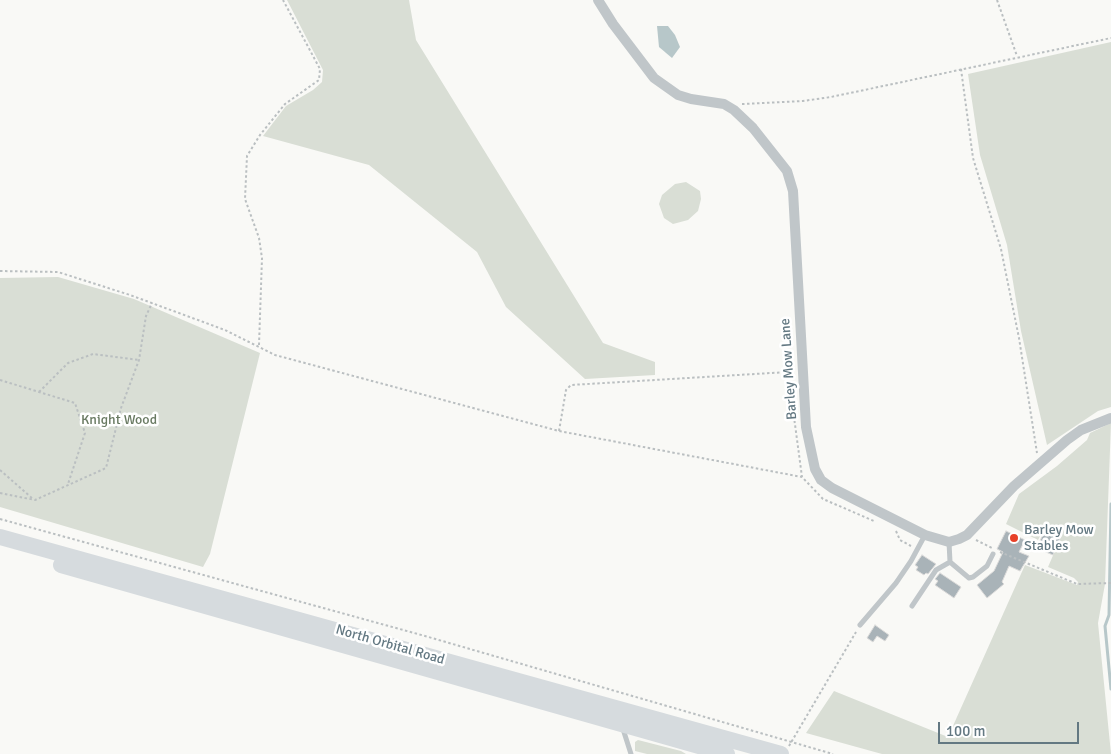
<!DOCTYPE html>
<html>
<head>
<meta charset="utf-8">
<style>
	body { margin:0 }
	#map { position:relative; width:1111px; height:754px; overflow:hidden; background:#f9f9f6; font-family:Signika,sans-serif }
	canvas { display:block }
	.scale { position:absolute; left:938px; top:722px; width:141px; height:22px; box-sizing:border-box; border:2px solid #637882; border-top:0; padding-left:6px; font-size:15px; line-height:18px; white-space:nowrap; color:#637882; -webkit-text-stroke:4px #fff; paint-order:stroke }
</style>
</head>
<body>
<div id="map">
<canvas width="1111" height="754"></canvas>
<div class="scale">100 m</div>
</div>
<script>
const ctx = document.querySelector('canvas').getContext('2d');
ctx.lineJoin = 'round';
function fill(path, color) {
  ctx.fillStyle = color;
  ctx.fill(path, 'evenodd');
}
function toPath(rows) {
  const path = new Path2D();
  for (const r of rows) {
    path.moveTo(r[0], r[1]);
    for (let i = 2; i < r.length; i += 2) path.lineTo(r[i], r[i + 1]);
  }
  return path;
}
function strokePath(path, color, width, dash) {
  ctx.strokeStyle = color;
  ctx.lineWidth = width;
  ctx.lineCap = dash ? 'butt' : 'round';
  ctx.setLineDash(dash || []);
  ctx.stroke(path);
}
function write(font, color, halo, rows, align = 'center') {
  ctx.font = font + ' Signika,sans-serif';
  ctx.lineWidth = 5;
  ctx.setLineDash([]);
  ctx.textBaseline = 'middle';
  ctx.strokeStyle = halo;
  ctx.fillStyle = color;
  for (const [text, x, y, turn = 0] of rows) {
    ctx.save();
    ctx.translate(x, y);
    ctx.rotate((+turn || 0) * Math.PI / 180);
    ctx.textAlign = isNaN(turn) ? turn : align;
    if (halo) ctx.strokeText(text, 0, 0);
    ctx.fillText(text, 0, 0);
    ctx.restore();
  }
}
const green = toPath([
	[287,0,409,0,416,40,603,343,655,362,655,375,585,379,506,307,477,252,369,165,263,136,286,106,313,90,322,82,323,70],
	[1111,42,1111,407,1098,411,1047,445,1021,331,1007,245,980,155,968,74],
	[686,182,700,191,701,199,698,211,688,220,673,224,664,218,659,204,662,195,675,184],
	[58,277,134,299,260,353,210,554,203,567,0,507,0,278],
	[1111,423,1105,584,1098,623,1111,754,882,754,806,733,834,691,948,737,1025,565,1077,585,1078,582,1074,578,1048,567,1061,537,1043,530,1038,540,1006,524,1019,494,1057,466,1087,440,1090,433],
	[638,740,681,751,686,754,647,754,635,751,635,742]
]);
const water = toPath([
	[657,26,668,26,675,35,680,47,672,58,659,47]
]);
const stream = toPath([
	[1111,504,1109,615,1105,626,1111,689]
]);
const building = toPath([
	[1006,531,1025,540,1019,552,1029,556,1020,571,1009,566,1002,582,1004,584,987,598,977,585,994,571,1003,552,997,549,1006,531],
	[1044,532,1060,538,1053,555,1041,550,1044,542,1040,541,1044,532],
	[922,555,936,564,928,574,926,573,924,575,916,570,918,567,915,565,922,555],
	[940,573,961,587,954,598,935,585,938,581,935,579,940,573],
	[875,625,889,635,885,641,877,636,873,642,867,638,875,625]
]);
const path = toPath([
	[997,0,1017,56],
	[961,69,973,158,1001,249,1019,338,1037,453],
	[742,104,803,101,831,97,1111,38],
	[0,271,58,272,130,295,225,330,275,355,559,431,802,477,823,499,874,521],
	[259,345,262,258,259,238,245,199,247,156,260,135,285,104,319,80,320,69,283,0],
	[0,380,75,403,85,433,68,484],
	[39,392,68,363,93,354,139,360],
	[559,431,566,390,571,385,788,372,802,477],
	[0,470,33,499],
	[0,493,35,500,106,468,121,408,139,360,146,316,152,303],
	[0,519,425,636,833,754],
	[896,531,900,540,911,546],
	[976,540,992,548],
	[1000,552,1077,584,1111,583],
	[789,746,856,632]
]);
const service = toPath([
	[949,542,950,562,969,578,973,577,987,566,993,554],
	[912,606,936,570,950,562],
	[860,625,896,583,911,561,925,535],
	[623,729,631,754]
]);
const minor = toPath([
	[598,0,613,24,654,78,678,95,691,99,724,104,734,110,753,128,787,171,793,191,806,427,815,469,821,480,832,488,925,535,949,542,959,539,967,535,1014,486,1067,440,1081,430,1111,418]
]);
const trunk = toPath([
	[0,537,781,754],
	[61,565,727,754]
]);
const markers = [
	[1014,538,5,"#e74028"]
];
const streetNames = [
	["Barley Mow Lane",789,369,-94],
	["North Orbital Road",390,645,16]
];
const parkNames = [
	["Knight Wood",119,420]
];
const poiNames = [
	["Barley Mow",1024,530],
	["Stables",1024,546]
];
fill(green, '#d9ded5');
fill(water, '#b7c7c9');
strokePath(stream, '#b7c7c9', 3);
fill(building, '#a9b3b8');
strokePath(building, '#dbdad9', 1);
strokePath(path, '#babfc1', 2, [2.5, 2.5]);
strokePath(service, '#c0c6c9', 5);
strokePath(minor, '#c0c6c9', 10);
strokePath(trunk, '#d6dbde', 16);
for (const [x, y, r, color] of markers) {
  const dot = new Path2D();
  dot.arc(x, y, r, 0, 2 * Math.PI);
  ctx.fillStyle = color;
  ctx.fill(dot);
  strokePath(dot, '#fff', 2);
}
write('14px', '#637882', '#fff', streetNames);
write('14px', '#697a62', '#fff', parkNames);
write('14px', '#637882', '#fff', poiNames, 'left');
</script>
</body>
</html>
